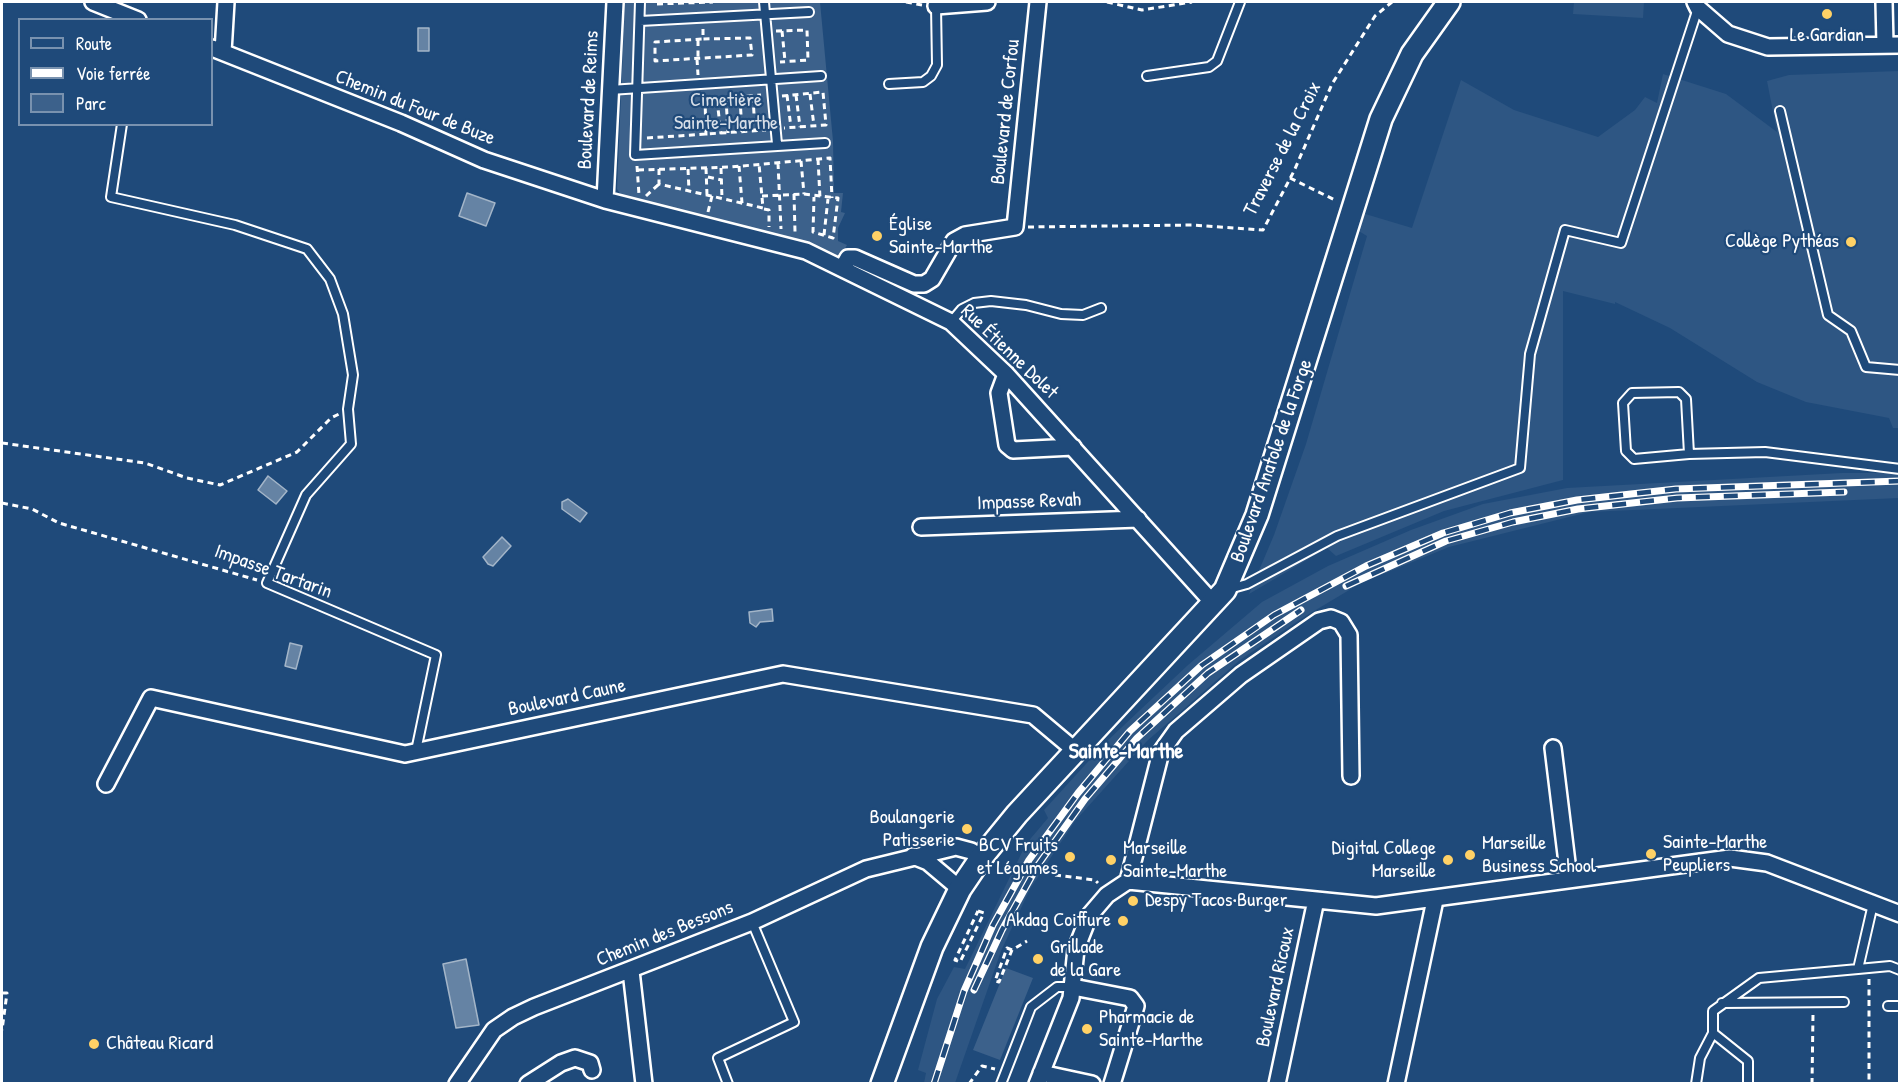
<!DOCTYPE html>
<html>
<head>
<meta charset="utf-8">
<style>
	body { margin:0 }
	#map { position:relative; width:1901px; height:1085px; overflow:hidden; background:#1f4a7a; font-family:"Patrick Hand",sans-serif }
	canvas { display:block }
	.frame { position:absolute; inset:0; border:3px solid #fff; pointer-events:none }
	.legend { position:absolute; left:18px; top:18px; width:195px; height:108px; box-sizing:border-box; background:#1f4a7a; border:2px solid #7992af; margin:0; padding:8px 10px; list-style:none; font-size:18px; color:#fff }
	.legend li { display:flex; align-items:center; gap:12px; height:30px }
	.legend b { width:30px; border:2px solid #7992af }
</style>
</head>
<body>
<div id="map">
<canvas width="1901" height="1085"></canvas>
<div class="frame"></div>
<ul class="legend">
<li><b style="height:8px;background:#1f4a7a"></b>Route</li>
<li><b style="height:8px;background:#fff"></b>Voie ferrée</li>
<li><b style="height:16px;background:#3c618b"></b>Parc</li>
</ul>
</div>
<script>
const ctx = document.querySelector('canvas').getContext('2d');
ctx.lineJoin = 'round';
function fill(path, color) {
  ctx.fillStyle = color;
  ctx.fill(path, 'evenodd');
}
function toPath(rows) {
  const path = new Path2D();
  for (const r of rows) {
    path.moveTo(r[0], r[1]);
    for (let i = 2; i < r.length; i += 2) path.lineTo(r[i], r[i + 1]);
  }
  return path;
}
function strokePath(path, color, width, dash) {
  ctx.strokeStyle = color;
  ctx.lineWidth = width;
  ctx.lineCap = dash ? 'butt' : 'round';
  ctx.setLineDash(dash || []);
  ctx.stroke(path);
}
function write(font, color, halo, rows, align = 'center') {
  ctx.font = font + ' "Patrick Hand",sans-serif';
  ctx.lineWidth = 4.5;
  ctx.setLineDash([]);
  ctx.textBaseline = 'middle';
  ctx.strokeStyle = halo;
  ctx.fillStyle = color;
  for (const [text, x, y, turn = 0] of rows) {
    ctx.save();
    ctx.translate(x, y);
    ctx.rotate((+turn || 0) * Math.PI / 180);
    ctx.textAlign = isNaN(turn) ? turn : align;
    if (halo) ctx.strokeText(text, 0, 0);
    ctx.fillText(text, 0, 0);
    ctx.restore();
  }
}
const built = toPath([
	[1574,2,1644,2,1643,18,1573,14],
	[1899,71,1899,428,1893,428,1889,418,1806,402,1757,382,1670,328,1615,302,1615,304,1563,291,1563,480,1444,511,1336,556,1327,548,1249,594,1274,535,1306,444,1367,236,1357,230,1362,213,1412,228,1461,80,1514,110,1598,137,1635,110,1645,97,1657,103,1663,74,1726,94,1777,132,1767,81,1789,75],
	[1842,473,1899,473,1899,498,1589,512,1449,547,1361,583,1304,617,1240,660,1147,741,1075,821,1030,889,1001,951,955,1083,924,1083,926,1073,918,1070,937,999,954,967,965,969,1026,844,1048,818,1044,810,1106,742,1188,665,1262,602,1328,566,1411,530,1483,504,1567,488]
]);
const green = toPath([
	[625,2,820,2,833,141,834,193,843,193,841,212,845,213,838,228,838,241,847,245,839,259,799,241,623,198,617,189],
	[1006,968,1033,978,1000,1060,973,1050]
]);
const water = toPath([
	[418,28,429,28,429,51,418,51,418,28],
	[467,193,495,203,486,226,459,216,467,193],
	[268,476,287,491,276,504,258,490,268,476],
	[568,499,587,513,580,522,562,509,562,502,568,499],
	[502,537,511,546,493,566,488,564,483,557,502,537],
	[772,609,773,621,760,622,756,627,750,623,749,612,772,609],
	[290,643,302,646,296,669,285,666,290,643],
	[466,959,479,1025,456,1028,443,964,466,959]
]);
const path = toPath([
	[906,2,922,5],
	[1107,2,1142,10,1192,2],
	[657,4,713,2],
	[703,29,703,39,750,38,752,55,655,61,655,42,703,39],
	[776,31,807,30,808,60,780,62],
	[782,31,785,61],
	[698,40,698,59],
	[697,59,698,75],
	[810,94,814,126],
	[787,95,791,128],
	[796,95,800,127],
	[782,96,823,92,826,125,784,128],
	[753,97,755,131],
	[705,98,706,136],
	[726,98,728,133],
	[740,98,742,132],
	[705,100,761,95],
	[717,100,721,134],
	[647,138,766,130],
	[818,159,820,198],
	[801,161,804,194],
	[778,163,781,229],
	[637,166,639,195],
	[739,166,742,203],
	[706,168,707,195],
	[721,168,722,199],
	[659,169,659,184,763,208,759,164],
	[688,169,689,191],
	[638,170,731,167,830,158,832,198],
	[708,177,722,180],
	[1290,178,1337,201],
	[794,194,795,232],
	[646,196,659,184],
	[762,196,804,194,838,198,833,238,813,232,814,197],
	[764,209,769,210,769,227],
	[708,212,712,196],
	[1028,227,1193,225,1263,230,1294,171,1332,84,1375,16,1392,2],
	[824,235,828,199],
	[2,443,145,463,187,478,220,485,297,452,331,418,339,414],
	[2,503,32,509,59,523,257,580],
	[1055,875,1095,880,1098,883],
	[978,911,984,913,960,962,955,960,978,911],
	[1012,950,1007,948,995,981,999,982,1012,950,1027,941],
	[1869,979,1869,1084],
	[2,993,7,993,2,1030],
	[958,1084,966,1084],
	[969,1084,982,1066,995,1069],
	[1812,1084,1813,1014]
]);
const lane = toPath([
	[640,2,635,155,825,143],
	[764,2,777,144],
	[640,21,809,12],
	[1147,76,1209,67,1217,61,1240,2],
	[889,84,923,82,931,76,937,65,936,6],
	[610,90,821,76],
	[1780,111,1828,315,1851,331,1866,367,1900,370],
	[122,124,111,197,235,225,307,249,330,279,343,314,353,375,348,409,351,444,306,495,267,583,436,655,416,751],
	[951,322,962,309,974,303,991,301,1026,305,1061,314,1083,315,1101,308],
	[1689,454,1634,459,1626,451,1623,403,1632,393,1679,392,1686,399,1689,454,1765,452,1900,469],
	[1229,589,1247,584,1337,536,1520,468,1530,354,1565,230,1621,243,1698,8],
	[1858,969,1890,966,1900,970],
	[1722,1003,1844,1002],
	[1888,1006,1900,1006],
	[728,1084,718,1058,794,1022,752,922],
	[1001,1084,1031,1007,1057,987,1073,987],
	[1696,1084,1700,1058,1713,1033],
	[1748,1084,1748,1061,1713,1033,1713,1011,1759,978,1858,969,1873,904]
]);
const street = toPath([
	[93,2,138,20],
	[1695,2,1698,8,1728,34,1768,47,1900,45],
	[1884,2,1885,45],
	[936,6,987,2],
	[212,48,401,123,484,160,605,200,806,251,951,322,1006,374,1214,604],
	[223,52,226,2],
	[605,200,615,2],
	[843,267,848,258,855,258,914,284,924,284,932,279,954,241,965,235,1015,227,1038,2],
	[1006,374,999,393,1007,445,1013,450,1073,447],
	[921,527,1138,519],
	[1553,748,1569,879],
	[106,784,151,698,405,754,783,674,1033,715,1077,752],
	[913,856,928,862,960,889],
	[1128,881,1376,906,1730,858,1767,863,1900,914],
	[1128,881,1161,752,1176,731,1241,675,1319,621,1331,618,1341,622,1349,635,1351,776],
	[631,971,644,1084],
	[1073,987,1130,998,1136,1006,1112,1084],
	[1041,1073,1092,1084],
	[457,1084,494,1030,513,1017,534,1007,752,922,866,869,956,847,971,851,981,858],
	[528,1084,561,1063,575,1058,590,1063,592,1070],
	[1037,1084,1071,998,1076,949,1089,916,1107,895,1128,881],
	[1277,1084,1316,900],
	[1396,1084,1435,900]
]);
const secondary = toPath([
	[882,1084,932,947,960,889,981,858,1017,814,1225,590,1257,515,1381,119,1412,54,1449,2]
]);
const rail = toPath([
	[1346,586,1446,541,1513,522,1578,509,1677,498,1844,492],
	[974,990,1002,930,1038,865,1085,799,1137,738,1208,673,1301,610],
	[934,1084,964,991,993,925,1029,860,1078,793,1130,731,1202,665,1274,615,1366,566,1443,533,1510,513,1577,500,1676,489,1900,481]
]);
const markers = [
	[1827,14,6,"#ffd166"],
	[877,236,6,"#ffd166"],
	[1851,242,6,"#ffd166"],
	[967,829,6,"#ffd166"],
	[1651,854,6,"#ffd166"],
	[1470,855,6,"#ffd166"],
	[1070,857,6,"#ffd166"],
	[1111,860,6,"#ffd166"],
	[1448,860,6,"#ffd166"],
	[1133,901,6,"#ffd166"],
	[1123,921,6,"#ffd166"],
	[1038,959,6,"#ffd166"],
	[1087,1029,6,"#ffd166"],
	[94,1044,6,"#ffd166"]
];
const poiNames = [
	["Le Gardian",1827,36,"center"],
	["Église",889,225],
	["Sainte-Marthe",889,248],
	["Collège Pythéas",1839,242,"right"],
	["Boulangerie",955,818,"right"],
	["Patisserie",955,841,"right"],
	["Sainte-Marthe",1663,843],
	["Peupliers",1663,866],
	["Marseille",1482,844],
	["Business School",1482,867],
	["BCV Fruits",1058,846,"right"],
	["et Légumes",1058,869,"right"],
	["Marseille",1123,849],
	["Sainte-Marthe",1123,872],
	["Digital College",1436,849,"right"],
	["Marseille",1436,872,"right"],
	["Despy Tacos Burger",1145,901],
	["Akdag Coiffure",1111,921,"right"],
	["Grillade",1050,948],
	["de la Gare",1050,971],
	["Pharmacie de",1099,1018],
	["Sainte-Marthe",1099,1041],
	["Château Ricard",106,1044]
];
const streetNames = [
	["Boulevard de Reims",589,100,-87],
	["Chemin du Four de Buze",415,108,22],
	["Boulevard de Corfou",1006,112,-84],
	["Traverse de la Croix",1283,149,-63],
	["Rue Étienne Dolet",1009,352,44],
	["Boulevard Anatole de la Forge",1272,461,-71],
	["Impasse Revah",1029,502,-2],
	["Impasse Tartarin",273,572,20],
	["Boulevard Caune",567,698,-12],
	["Chemin des Bessons",665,934,-22],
	["Boulevard Ricoux",1276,987,-78]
];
const parkNames = [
	["Cimetière",726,101],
	["Sainte-Marthe",726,124]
];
const quarterNames = [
	["Sainte-Marthe",1126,752]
];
fill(built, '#2e5683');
fill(green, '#3c618b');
fill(water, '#6583a4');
strokePath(water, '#a3b5c8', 1.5);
strokePath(lane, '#fff', 12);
strokePath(street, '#fff', 20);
strokePath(secondary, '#fff', 26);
strokePath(path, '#fff', 3, [6, 4.5]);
strokePath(lane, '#1f4a7a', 8);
strokePath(street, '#1f4a7a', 15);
strokePath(secondary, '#1f4a7a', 21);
strokePath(rail, '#fff', 7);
strokePath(rail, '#1f4a7a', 4.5, [14]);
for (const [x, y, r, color] of markers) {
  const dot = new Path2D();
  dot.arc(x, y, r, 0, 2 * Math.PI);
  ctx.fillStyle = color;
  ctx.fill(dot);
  strokePath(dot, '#1f4a7a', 2);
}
write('20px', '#fff', '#1f4a7a', poiNames, 'left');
write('20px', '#fff', '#1f4a7a', streetNames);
write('20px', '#d8dfe8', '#1f4a7a', parkNames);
write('bold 22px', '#fff', '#1f4a7a', quarterNames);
</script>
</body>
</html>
